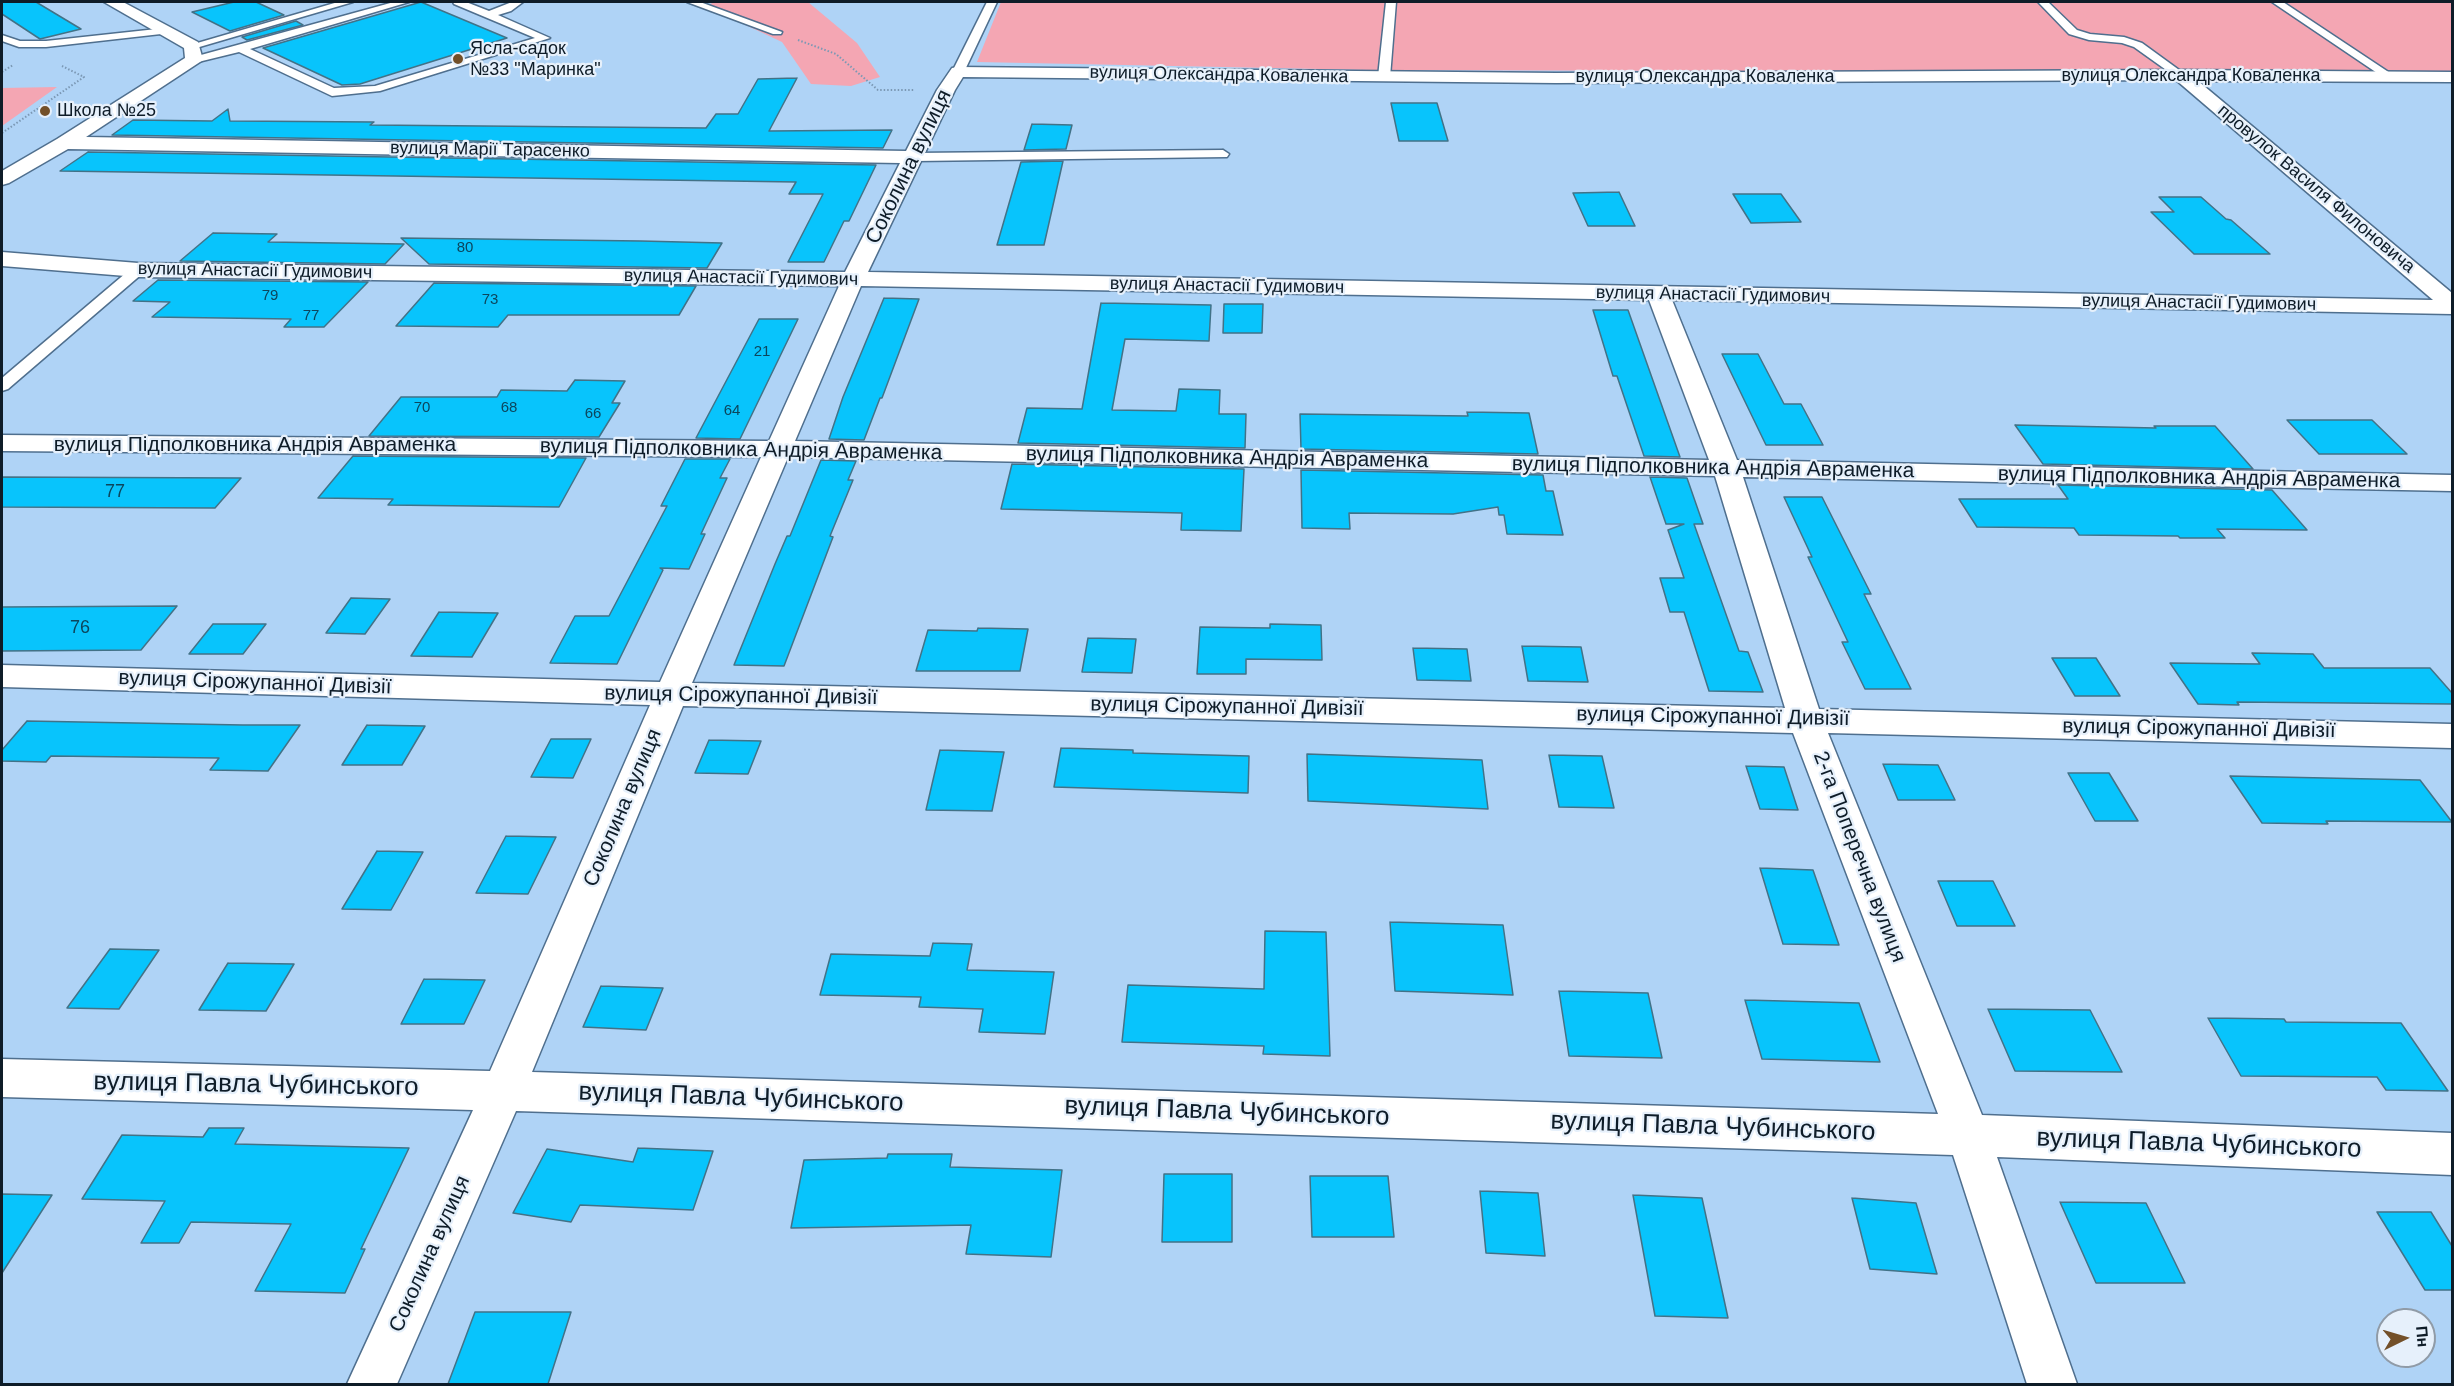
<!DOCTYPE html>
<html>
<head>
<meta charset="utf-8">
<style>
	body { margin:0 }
	#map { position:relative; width:2454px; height:1386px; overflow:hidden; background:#afd3f6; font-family:Helvetica,sans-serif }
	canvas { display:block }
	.frame { position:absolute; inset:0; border:3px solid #0e1c28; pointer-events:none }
	.north { position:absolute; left:2376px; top:1308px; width:60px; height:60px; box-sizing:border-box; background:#e6f0fb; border:2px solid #909ba7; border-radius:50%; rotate:85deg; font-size:16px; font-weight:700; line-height:24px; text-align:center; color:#0e1c28 }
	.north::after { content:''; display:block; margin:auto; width:21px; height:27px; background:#735029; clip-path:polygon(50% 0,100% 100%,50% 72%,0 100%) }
</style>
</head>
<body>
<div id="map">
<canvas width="2454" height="1386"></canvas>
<div class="frame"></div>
<div class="north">Пн</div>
</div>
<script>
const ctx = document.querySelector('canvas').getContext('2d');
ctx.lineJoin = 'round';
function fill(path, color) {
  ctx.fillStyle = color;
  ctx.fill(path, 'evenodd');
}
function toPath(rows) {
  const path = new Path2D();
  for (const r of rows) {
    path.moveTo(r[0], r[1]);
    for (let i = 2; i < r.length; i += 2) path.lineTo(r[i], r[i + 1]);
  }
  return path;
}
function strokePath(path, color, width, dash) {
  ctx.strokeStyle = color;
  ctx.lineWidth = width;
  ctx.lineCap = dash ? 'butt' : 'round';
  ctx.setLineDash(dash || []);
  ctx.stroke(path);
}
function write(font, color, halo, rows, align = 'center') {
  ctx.font = font + ' Helvetica,sans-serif';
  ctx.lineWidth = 4.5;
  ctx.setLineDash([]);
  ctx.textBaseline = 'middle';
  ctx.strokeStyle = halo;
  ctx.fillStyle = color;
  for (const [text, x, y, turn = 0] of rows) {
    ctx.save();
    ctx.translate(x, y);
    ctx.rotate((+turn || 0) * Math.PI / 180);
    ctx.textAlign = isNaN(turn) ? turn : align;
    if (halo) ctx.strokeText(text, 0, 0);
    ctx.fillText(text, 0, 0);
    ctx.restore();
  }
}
const green = toPath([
	[715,2,808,2,857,43,880,77,851,86,811,84,782,42,705,6],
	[1001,2,2452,2,2452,73,1369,70,977,62],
	[57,87,2,126,2,88]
]);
const building = toPath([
	[2,2,36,2,81,29,40,39,2,14,2,2],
	[234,2,256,2,284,15,230,31,192,12,234,2],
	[421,2,507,38,360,84,342,85,263,48,421,2],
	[296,21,303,25,247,40,242,37,296,21],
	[797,78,769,131,892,130,883,148,112,135,133,120,212,121,228,109,230,121,374,122,370,125,706,128,716,114,738,114,758,79,797,78],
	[1391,103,1437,103,1448,141,1399,141,1391,103],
	[1032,124,1072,125,1066,149,1024,150,1032,124],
	[88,152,876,165,849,221,844,221,824,262,788,262,823,194,789,194,796,182,60,171,88,152],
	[1063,161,1044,245,997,245,1021,162,1063,161],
	[1619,192,1635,226,1588,226,1573,193,1619,192],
	[1733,194,1781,194,1801,222,1751,223,1733,194],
	[2159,197,2201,197,2226,219,2231,220,2270,254,2194,254,2151,212,2174,212,2159,197],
	[213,233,277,234,268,242,404,244,385,264,180,261,213,233],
	[401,238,641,241,722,243,707,268,429,264,401,238],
	[158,280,368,282,324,327,284,327,291,319,152,317,170,302,133,301,158,280],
	[434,283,696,286,679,315,508,315,498,327,396,326,434,283],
	[884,298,919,299,882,398,880,398,864,440,829,439,843,397,884,298],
	[1101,303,1211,305,1209,341,1125,339,1112,410,1176,411,1179,389,1220,390,1219,414,1246,414,1245,448,1018,443,1027,408,1082,409,1101,303],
	[1224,304,1263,304,1262,333,1223,333,1224,304],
	[1593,310,1628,310,1680,457,1644,456,1617,376,1613,376,1593,310],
	[759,319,798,319,740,439,696,438,759,319],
	[1722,354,1758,354,1784,404,1801,404,1823,445,1766,445,1722,354],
	[575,380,625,381,612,403,620,403,599,437,369,436,401,397,497,397,501,390,567,391,575,380],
	[1467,412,1529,413,1538,454,1301,449,1300,414,1468,416,1467,412],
	[2287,420,2372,420,2407,454,2319,454,2287,420],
	[2015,425,2156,428,2154,426,2215,426,2253,469,2043,464,2015,425],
	[353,456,586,458,559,507,388,505,393,499,318,498,353,456],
	[685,459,730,459,720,478,727,478,701,534,705,534,689,569,660,568,663,570,617,664,550,663,575,616,609,616,667,506,661,506,685,459],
	[821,460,856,461,848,480,853,480,830,536,833,537,784,666,734,665,775,564,787,536,790,536,821,460],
	[1012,464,1244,469,1241,531,1181,530,1182,513,1001,509,1012,464],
	[1301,470,1543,475,1546,491,1553,491,1563,535,1507,534,1504,515,1499,515,1498,507,1453,514,1349,513,1350,529,1302,528,1301,470],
	[2,477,241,478,215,508,2,507,2,477],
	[1650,477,1687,478,1703,524,1694,524,1739,651,1748,652,1763,692,1709,691,1684,612,1670,612,1660,578,1684,578,1668,530,1684,524,1666,524,1650,477],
	[2058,485,2272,490,2307,530,2217,529,2225,538,2180,538,2178,536,2079,535,2074,528,1977,527,1959,499,2068,499,2058,485],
	[1784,497,1822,497,1871,594,1864,594,1911,689,1865,689,1842,642,1848,642,1808,557,1812,557,1784,497],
	[351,598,390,599,365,634,326,633,351,598],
	[177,606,141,650,2,651,2,607,177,606],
	[439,612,498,613,472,657,411,656,439,612],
	[213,624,266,624,243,654,189,654,213,624],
	[1270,624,1321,625,1322,660,1246,659,1246,674,1197,674,1200,627,1270,628,1270,624],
	[978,628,1028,629,1020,671,916,671,928,630,977,631,978,628],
	[1088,638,1136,639,1132,673,1082,672,1088,638],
	[1522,646,1581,647,1588,682,1528,681,1522,646],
	[1413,648,1467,649,1471,681,1417,680,1413,648],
	[2252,653,2313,654,2324,668,2430,668,2452,693,2452,704,2237,702,2239,705,2198,704,2170,663,2260,664,2252,653],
	[2052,658,2096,658,2120,696,2075,696,2052,658],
	[27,721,243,725,300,725,268,771,210,770,219,758,51,756,46,762,2,761,2,750,27,721],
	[367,725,425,726,402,765,342,765,367,725],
	[551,739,591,739,573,778,531,777,551,739],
	[709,740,761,741,748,774,695,773,709,740],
	[1061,748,1133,750,1133,753,1249,756,1248,793,1054,787,1061,748],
	[940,750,1004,752,992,811,926,810,940,750],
	[1307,754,1482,760,1488,809,1308,801,1307,754],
	[1549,755,1602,756,1614,808,1559,807,1549,755],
	[1883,764,1938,765,1955,800,1898,800,1883,764],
	[1746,766,1784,767,1798,810,1760,809,1746,766],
	[2068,773,2109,773,2138,821,2095,821,2068,773],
	[2230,776,2420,780,2452,822,2326,821,2328,824,2262,823,2230,776],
	[506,836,556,837,528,894,476,893,506,836],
	[377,851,423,852,391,910,342,909,377,851],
	[1760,868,1813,870,1839,945,1783,944,1760,868],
	[1938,881,1993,881,2015,926,1957,926,1938,881],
	[1390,922,1503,925,1513,995,1395,991,1390,922],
	[1265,931,1326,932,1330,1056,1263,1054,1264,1046,1122,1042,1128,985,1264,989,1265,931],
	[933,943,972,944,967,970,1054,972,1045,1034,979,1032,983,1009,919,1007,921,997,820,995,831,954,930,956,933,943],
	[110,949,159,950,119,1009,67,1008,110,949],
	[228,963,294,964,266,1011,199,1010,228,963],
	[424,979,485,980,464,1024,401,1024,424,979],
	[601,986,663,988,646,1030,583,1027,601,986],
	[1559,991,1648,993,1662,1058,1569,1056,1559,991],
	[1745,1000,1859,1003,1880,1062,1762,1059,1745,1000],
	[1988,1009,2090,1010,2122,1072,2015,1071,1988,1009],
	[2208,1018,2284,1019,2286,1022,2401,1023,2448,1091,2386,1090,2377,1077,2241,1076,2208,1018],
	[209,1128,244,1128,235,1144,409,1148,361,1249,365,1249,345,1293,255,1291,291,1224,191,1222,179,1243,141,1243,165,1201,82,1199,122,1135,203,1137,209,1128],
	[638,1148,713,1151,693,1210,580,1205,571,1222,513,1213,547,1149,633,1162,638,1148],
	[888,1154,952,1154,950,1167,1062,1170,1051,1257,966,1254,971,1225,791,1228,804,1160,887,1158,888,1154],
	[1164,1174,1232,1174,1232,1242,1162,1242,1164,1174],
	[1310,1176,1388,1176,1394,1237,1312,1237,1310,1176],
	[1480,1191,1538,1193,1545,1256,1486,1253,1480,1191],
	[2,1194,52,1195,2,1273,2,1194],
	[1633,1195,1702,1198,1728,1318,1655,1316,1633,1195],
	[1852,1198,1916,1203,1937,1274,1870,1269,1852,1198],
	[2060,1202,2146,1203,2185,1283,2096,1283,2060,1202],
	[2377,1212,2431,1212,2452,1246,2452,1290,2425,1290,2377,1212],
	[475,1312,571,1312,548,1384,448,1384,475,1312]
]);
const path = toPath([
	[798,40,836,54,878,90,915,90],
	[2,72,13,65],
	[2,133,84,77,62,66]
]);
const lane = toPath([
	[338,2,353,2,196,48,188,48,187,46,338,2],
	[394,2,409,2,250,49,334,88,375,86,535,38,454,4,453,2,466,2,489,11,512,2,523,2,511,11,498,15,550,38,380,91,332,96,239,52,194,63,188,60,190,58,394,2],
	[687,2,700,2,782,32,781,34,773,34,687,2],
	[987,2,997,2,964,72,962,74,954,74,952,72,987,2],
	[1386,2,1396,2,1390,77,1384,80,1378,77,1386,2],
	[2038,2,2048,2,2077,30,2090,34,2124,37,2142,43,2186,75,2180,78,2176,77,2134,47,2122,43,2089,40,2069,34,2038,2],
	[2272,2,2283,2,2396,77,2394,79,2386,79,2272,2],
	[166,28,170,29,170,33,46,47,19,47,2,41,2,35,20,41,46,41,166,28],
	[1223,150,1229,154,1227,157,915,161,909,157,915,153,1223,150],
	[138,266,143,267,145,270,143,273,8,389,2,391,2,378,133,267,138,266]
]);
const street = toPath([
	[104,2,123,2,198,42,203,60,86,137,906,151,937,90,952,68,958,67,1556,73,2180,70,2452,72,2452,82,2198,81,2452,293,2452,314,1672,300,1737,460,2452,475,2452,491,1743,477,1819,709,2452,724,2452,748,1828,733,1982,1115,2452,1133,2452,1175,1997,1157,2077,1384,2027,1384,1953,1155,516,1111,397,1384,347,1384,473,1110,2,1097,2,1059,490,1071,650,705,2,687,2,665,660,682,761,457,2,451,2,435,769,441,839,286,138,277,2,266,2,252,138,263,845,272,900,163,68,149,9,183,2,185,2,171,57,139,185,58,184,48,104,2],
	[963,77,1556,83,2176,80,2433,300,868,272,955,90,963,77],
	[861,286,1649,300,1709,460,795,441,861,286],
	[788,457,1715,476,1785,708,692,683,788,457],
	[683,706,1793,733,1938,1114,532,1072,683,706]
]);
const markers = [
	[458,59,6,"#735029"],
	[45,111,6,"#735029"]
];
const farNumbernames = [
	["80",465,248],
	["79",270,296],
	["73",490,300],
	["77",311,316],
	["21",762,352],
	["70",422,408],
	["68",509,408],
	["64",732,411],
	["66",593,414]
];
const farPoinames = [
	["Ясла-садок",470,49],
	["№33 \"Маринка\"",470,70],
	["Школа №25",57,111]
];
const farStreetnames = [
	["вулиця Олександра Коваленка",1219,75,1],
	["вулиця Олександра Коваленка",2191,76],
	["вулиця Олександра Коваленка",1705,77],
	["вулиця Марії Тарасенко",490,150,1],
	["провулок Василя Филоновича",2316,189,40],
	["вулиця Анастасії Гудимович",255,271,1],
	["вулиця Анастасії Гудимович",741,278,1],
	["вулиця Анастасії Гудимович",1227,286,1],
	["вулиця Анастасії Гудимович",1713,295,1],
	["вулиця Анастасії Гудимович",2199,303,1]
];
const numberNames = [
	["77",115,492],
	["76",80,628]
];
const streetNames = [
	["Соколина вулиця",909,167,-64],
	["вулиця Підполковника Андрія Авраменка",255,445],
	["вулиця Підполковника Андрія Авраменка",741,450,1],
	["вулиця Підполковника Андрія Авраменка",1227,458,1],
	["вулиця Підполковника Андрія Авраменка",1713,468,1],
	["вулиця Підполковника Андрія Авраменка",2199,478,1],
	["вулиця Сірожупанної Дивізії",255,683,2],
	["вулиця Сірожупанної Дивізії",741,696,1],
	["вулиця Сірожупанної Дивізії",1227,707,1],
	["вулиця Сірожупанної Дивізії",1713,717,1],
	["вулиця Сірожупанної Дивізії",2199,729,1],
	["Соколина вулиця",623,808,-67],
	["2-га Поперечна вулиця",1859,857,69],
	["Соколина вулиця",430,1254,-66]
];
const nearStreetnames = [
	["вулиця Павла Чубинського",256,1085,1],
	["вулиця Павла Чубинського",741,1098,2],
	["вулиця Павла Чубинського",1227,1112,2],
	["вулиця Павла Чубинського",1713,1127,2],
	["вулиця Павла Чубинського",2199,1144,2]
];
fill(green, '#f4a6b3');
fill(building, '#08c4fc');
strokePath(building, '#427287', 1.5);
strokePath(lane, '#4f6f8e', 3);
strokePath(street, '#4f6f8e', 3);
strokePath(path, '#7b98b4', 2, [1.5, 2]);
fill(lane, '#fff');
fill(street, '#fff');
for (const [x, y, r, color] of markers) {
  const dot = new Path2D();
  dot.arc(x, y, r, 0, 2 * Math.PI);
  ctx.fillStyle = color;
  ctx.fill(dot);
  strokePath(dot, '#e6f0fb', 2);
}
write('15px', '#0c465d', null, farNumbernames);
write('18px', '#0e1c28', '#e6f0fb', farPoinames, 'left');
write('18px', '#0e1c28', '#e6f0fb', farStreetnames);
write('18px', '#0c465d', null, numberNames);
write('21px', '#0e1c28', '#e6f0fb', streetNames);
write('26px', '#0e1c28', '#e6f0fb', nearStreetnames);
</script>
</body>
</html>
